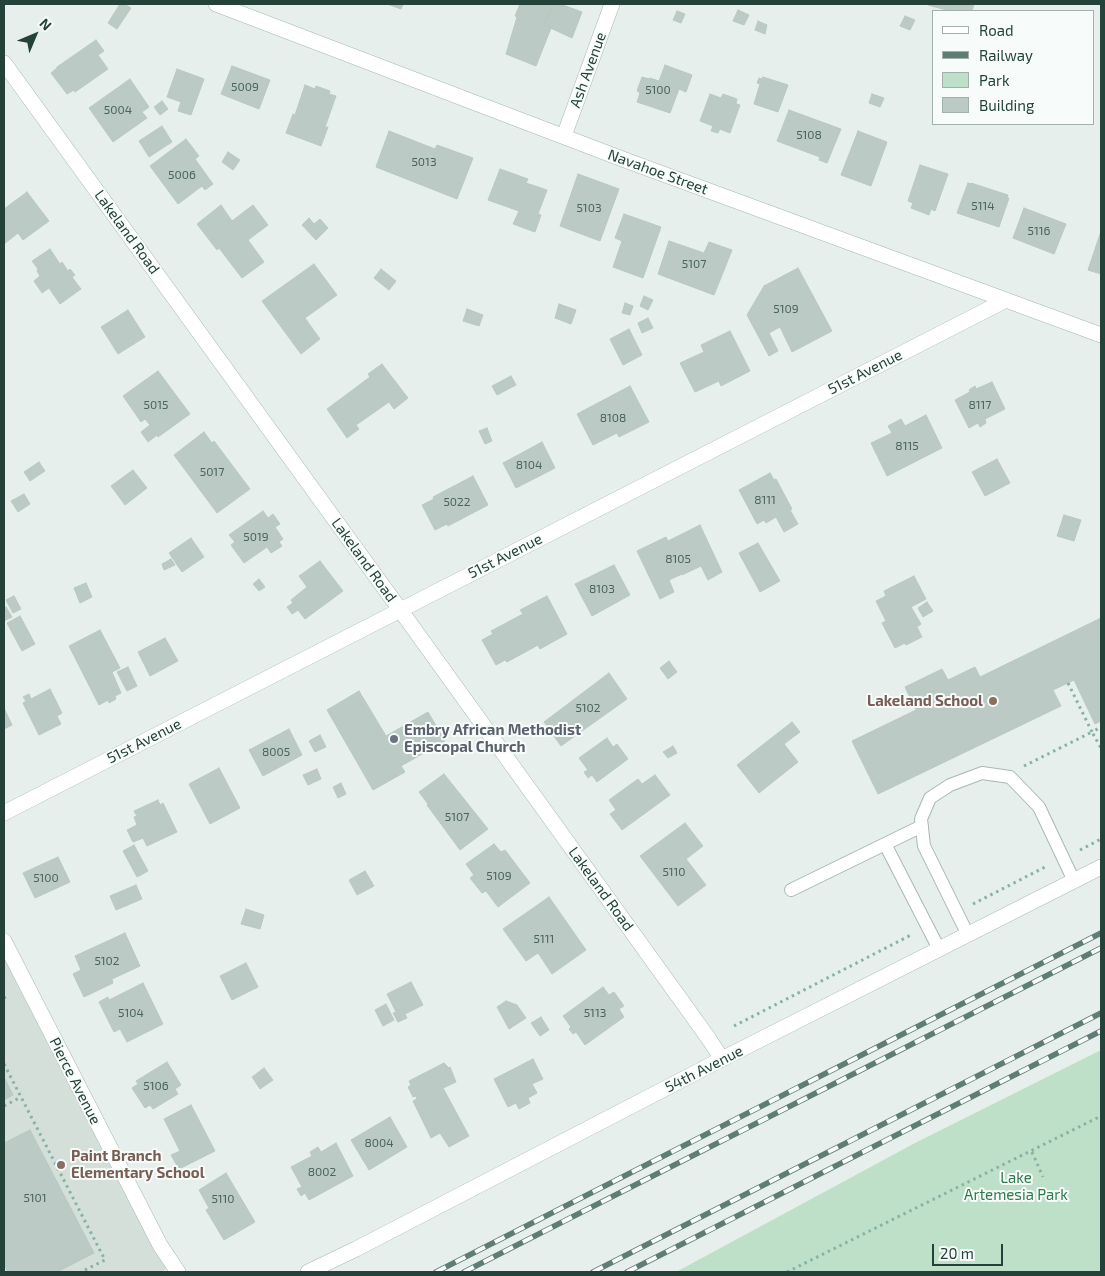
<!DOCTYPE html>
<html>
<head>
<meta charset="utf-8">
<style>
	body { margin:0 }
	#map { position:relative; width:1105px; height:1276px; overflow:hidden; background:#e6efeb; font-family:"Exo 2",sans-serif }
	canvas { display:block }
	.frame { position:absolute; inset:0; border:5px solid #24423a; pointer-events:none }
	.legend { position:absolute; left:932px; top:10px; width:162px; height:115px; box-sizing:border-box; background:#f7fbf9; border:1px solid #a3b1ad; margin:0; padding:6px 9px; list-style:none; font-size:15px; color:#24423a }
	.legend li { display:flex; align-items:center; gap:10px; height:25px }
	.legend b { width:25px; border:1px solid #a3b1ad }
	.north { position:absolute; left:10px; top:10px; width:50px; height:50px; -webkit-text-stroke:4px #f7fbf9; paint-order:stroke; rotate:45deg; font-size:14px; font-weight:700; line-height:20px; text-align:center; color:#24423a }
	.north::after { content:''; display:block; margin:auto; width:18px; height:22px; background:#24423a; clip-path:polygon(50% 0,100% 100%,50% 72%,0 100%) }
	.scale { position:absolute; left:932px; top:1244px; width:71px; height:22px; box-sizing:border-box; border:2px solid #24423a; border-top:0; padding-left:6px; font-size:15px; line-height:18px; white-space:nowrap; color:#24423a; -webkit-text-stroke:4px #f7fbf9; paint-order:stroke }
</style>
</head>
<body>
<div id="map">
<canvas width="1105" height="1276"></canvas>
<div class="frame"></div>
<ul class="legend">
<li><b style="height:6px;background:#fff"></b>Road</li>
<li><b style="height:6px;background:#5f7d75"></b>Railway</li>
<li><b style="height:14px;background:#bfe0c8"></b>Park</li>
<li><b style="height:14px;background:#bbcac4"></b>Building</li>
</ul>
<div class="north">N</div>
<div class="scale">20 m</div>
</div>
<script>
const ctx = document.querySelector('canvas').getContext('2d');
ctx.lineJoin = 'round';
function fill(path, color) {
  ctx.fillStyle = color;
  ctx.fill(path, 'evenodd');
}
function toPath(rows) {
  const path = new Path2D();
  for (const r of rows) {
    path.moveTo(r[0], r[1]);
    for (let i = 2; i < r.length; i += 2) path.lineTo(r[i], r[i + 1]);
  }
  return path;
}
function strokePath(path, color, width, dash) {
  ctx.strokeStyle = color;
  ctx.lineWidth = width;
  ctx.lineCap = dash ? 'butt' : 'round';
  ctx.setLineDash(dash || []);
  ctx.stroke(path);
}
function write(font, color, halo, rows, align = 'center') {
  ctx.font = font + ' "Exo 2",sans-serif';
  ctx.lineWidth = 4;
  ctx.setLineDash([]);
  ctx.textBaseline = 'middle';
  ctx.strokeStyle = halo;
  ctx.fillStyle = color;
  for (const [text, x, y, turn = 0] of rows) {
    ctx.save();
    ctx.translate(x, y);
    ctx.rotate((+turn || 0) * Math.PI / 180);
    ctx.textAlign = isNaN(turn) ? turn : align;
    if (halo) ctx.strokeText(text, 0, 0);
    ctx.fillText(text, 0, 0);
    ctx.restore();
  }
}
const built = toPath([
	[4,941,172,1265,162,1272,4,1272]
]);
const green = toPath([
	[1101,1050,1101,1272,676,1272,915,1143]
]);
const building = toPath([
	[120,4,124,4,131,8,117,29,108,23,120,4],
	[387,4,403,4,401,9,387,4],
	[520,4,553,4,544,25,551,28,536,66,506,54,517,17,515,16,520,4],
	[553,4,560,4,582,12,572,38,544,25,553,4],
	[928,4,974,4,972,11,950,11,928,5,928,4],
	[738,10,749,15,744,25,733,21,738,10],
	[677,11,685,14,681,23,673,20,677,11],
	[905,16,915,20,910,30,900,26,905,16],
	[758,21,767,25,765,34,755,30,758,21],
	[96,40,104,51,98,55,108,69,75,92,74,90,67,94,51,73,57,68,57,67,96,40],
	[665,65,692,75,686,92,679,89,670,113,637,102,640,93,637,91,642,77,649,79,650,78,659,81,665,65],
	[232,66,270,80,259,109,221,94,232,66],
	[177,69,204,79,191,115,178,111,181,102,167,97,177,69],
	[763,77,788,85,778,112,754,104,760,84,757,83,759,78,762,79,763,77],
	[130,79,149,107,142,112,147,118,113,142,89,108,130,79],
	[305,85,315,89,316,86,330,91,329,94,336,96,325,127,328,127,321,146,286,133,293,114,295,115,305,85],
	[710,94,721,98,723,94,737,99,736,104,740,105,730,133,720,129,718,133,711,131,713,126,700,121,710,94],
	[872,94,884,98,880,107,869,103,872,94],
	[162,101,168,109,160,115,154,107,162,101],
	[789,110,841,129,827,163,819,160,820,157,777,141,789,110],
	[162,126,172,142,149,157,139,141,162,126],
	[389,131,435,149,437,145,473,158,457,199,376,167,389,131],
	[858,131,887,142,871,186,841,175,858,131],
	[186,139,199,156,195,159,213,184,205,190,202,186,178,204,150,166,186,139],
	[228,152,240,160,233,170,222,162,228,152],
	[920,165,948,174,935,211,931,209,929,215,911,208,913,203,908,201,920,165],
	[500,169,528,179,526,183,547,190,538,214,541,215,535,232,513,224,519,211,488,200,500,169],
	[578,174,619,189,600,241,560,226,578,174],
	[968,183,971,184,971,183,1008,195,1007,198,1009,198,999,227,957,213,968,183],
	[27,192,49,221,23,240,18,233,4,244,4,209,27,192],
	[221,205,232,221,253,205,268,225,248,240,264,262,242,278,219,248,217,250,197,224,221,205],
	[1024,208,1066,224,1054,254,1013,238,1024,208],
	[624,214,661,227,643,278,613,267,622,241,615,238,624,214],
	[309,218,314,224,320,219,328,228,316,240,302,225,309,218],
	[1101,231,1101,274,1088,270,1101,231],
	[669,241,704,253,709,242,732,250,714,295,658,274,669,241],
	[50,249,60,264,62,262,68,271,70,269,75,275,72,277,81,289,60,304,49,288,42,293,34,281,40,276,37,271,38,269,32,261,50,249],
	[314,264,337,295,305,318,320,339,301,354,262,301,314,264],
	[798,268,832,331,792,352,780,327,769,333,778,351,769,356,747,315,764,286,798,268],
	[381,269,396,281,389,290,374,278,381,269],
	[644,296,653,300,648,310,640,306,644,296],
	[625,303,633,306,630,315,622,313,625,303],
	[559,304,576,310,571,324,555,318,559,304],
	[467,309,483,315,479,326,463,321,467,309],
	[128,310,145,337,118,354,101,327,128,310],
	[648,318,653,328,642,333,638,323,648,318],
	[629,329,642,355,623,365,610,339,629,329],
	[730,331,750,371,721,386,719,381,695,392,680,363,704,352,701,345,730,331],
	[382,364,408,398,394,409,389,402,356,425,359,429,347,438,327,409,370,377,368,374,382,364],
	[158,371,190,414,158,437,157,435,148,442,141,432,150,425,145,419,141,422,123,396,158,371],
	[511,376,516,385,497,395,492,386,511,376],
	[992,382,1005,409,985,419,986,423,980,427,978,423,969,428,955,400,970,392,969,390,975,386,976,389,992,382],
	[630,386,649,422,619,437,617,433,593,445,577,414,630,386],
	[926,415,942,448,887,476,871,443,892,433,888,426,901,419,905,426,926,415],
	[487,428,492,441,485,444,479,431,487,428],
	[204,432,212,443,214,441,250,489,217,513,174,455,204,432],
	[542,442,555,468,516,488,503,463,542,442],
	[997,459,1010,483,985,496,972,472,997,459],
	[39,462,45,471,30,481,24,472,39,462],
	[133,470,147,488,125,505,111,486,133,470],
	[770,473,774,480,776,479,792,509,790,510,798,524,784,532,776,517,766,523,764,520,757,524,739,490,770,473],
	[473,476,488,505,448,526,447,524,435,530,422,505,434,499,433,497,473,476],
	[24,494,30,504,18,512,11,501,24,494],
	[263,511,268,518,273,514,280,524,275,527,283,539,279,542,282,546,271,553,267,547,244,563,231,545,235,542,229,535,263,511],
	[1064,515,1081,520,1074,541,1057,536,1064,515],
	[700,525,722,572,708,580,701,566,682,575,682,574,669,580,674,592,660,599,637,551,666,537,668,541,700,525],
	[191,538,204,557,182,572,169,553,191,538],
	[758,543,780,581,760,592,739,553,758,543],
	[171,559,175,565,164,570,162,564,171,559],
	[320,561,343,591,305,619,298,610,292,614,287,607,293,603,291,600,307,587,299,576,320,561],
	[614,565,630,595,592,616,575,584,614,565],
	[914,576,926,599,911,607,921,624,917,627,922,637,906,645,905,643,895,648,882,623,886,621,876,601,886,596,884,591,914,576],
	[259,579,265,587,259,591,253,584,259,579],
	[86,583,92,597,80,603,74,588,86,583],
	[14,596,21,609,13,613,6,600,14,596],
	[547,596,567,634,540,649,538,645,507,662,505,660,496,665,482,640,493,634,491,631,523,614,520,610,547,596],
	[927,602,933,611,923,617,918,608,927,602],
	[6,607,12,617,4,621,4,609,6,607],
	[20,616,35,644,22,651,7,623,20,616],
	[1101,618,1101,721,1095,724,1074,680,1053,690,1061,706,878,794,852,741,916,710,905,687,942,669,948,680,975,667,980,677,1101,618],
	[100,630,120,668,112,672,121,693,115,696,116,699,109,703,108,700,99,705,69,646,100,630],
	[165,638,178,661,150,676,138,652,165,638],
	[669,661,677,672,668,679,660,668,669,661],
	[128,667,137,686,127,691,117,672,128,667],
	[609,673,627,699,561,746,544,722,609,673],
	[50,689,62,713,57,716,61,724,39,735,23,703,26,701,23,697,29,694,31,699,50,689],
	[359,691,386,736,428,712,445,741,401,766,405,772,373,790,327,710,359,691],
	[4,708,12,725,4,729,4,708],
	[792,722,800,732,784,744,798,762,759,793,737,765,792,722],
	[289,729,302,755,263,776,249,750,289,729],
	[320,735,326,747,315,752,309,741,320,735],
	[607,738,613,747,617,744,628,759,597,782,592,775,588,778,584,772,588,770,579,758,607,738],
	[673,746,677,753,668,758,663,752,673,746],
	[219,768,240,808,210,824,189,784,219,768],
	[317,769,321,779,308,785,303,775,317,769],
	[444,774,488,829,460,850,427,805,428,804,419,792,444,774],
	[655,775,670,795,622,830,610,814,616,810,609,800,638,779,642,784,655,775],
	[341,783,346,794,338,798,333,787,341,783],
	[158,800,160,805,163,803,177,832,147,846,143,838,133,842,127,830,137,825,134,817,137,816,134,811,158,800],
	[685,823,703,846,686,859,706,885,678,906,640,856,685,823],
	[494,844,501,852,505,850,530,883,498,907,486,891,482,893,470,878,474,875,466,864,494,844],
	[134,845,148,871,137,877,123,851,134,845],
	[58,857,70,882,35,898,23,873,58,857],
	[365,871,374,886,357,895,349,880,365,871],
	[136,885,142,899,116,910,110,896,136,885],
	[549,897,586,950,552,974,538,953,526,961,503,929,549,897],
	[246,909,264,915,260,929,241,924,246,909],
	[125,933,140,966,112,979,113,983,84,997,73,974,81,970,75,956,125,933],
	[246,963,258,987,232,1000,220,976,246,963],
	[411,982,423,1005,405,1014,407,1018,398,1022,393,1013,396,1012,387,994,411,982],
	[143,983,163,1024,127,1042,120,1029,114,1032,99,1002,108,997,109,1000,143,983],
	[603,987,609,995,614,992,624,1006,619,1009,624,1017,585,1045,576,1032,573,1034,569,1029,571,1027,563,1016,603,987],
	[506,1001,517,1005,526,1018,509,1029,497,1007,506,1001],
	[386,1004,394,1020,383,1026,375,1010,386,1004],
	[541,1017,549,1030,540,1036,531,1023,541,1017],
	[533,1059,543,1079,532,1084,537,1093,528,1098,530,1103,519,1109,516,1103,508,1107,494,1079,533,1059],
	[167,1062,181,1085,175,1089,178,1094,153,1109,150,1105,145,1108,132,1088,138,1084,136,1081,167,1062],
	[444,1063,449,1068,450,1067,456,1082,443,1088,469,1136,449,1147,440,1133,431,1138,413,1101,417,1099,416,1096,413,1097,408,1087,411,1085,409,1081,444,1063],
	[264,1068,273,1080,260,1089,252,1077,264,1068],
	[4,1077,13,1095,4,1100,4,1077],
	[191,1105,215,1151,179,1169,171,1155,180,1151,164,1119,191,1105],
	[390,1117,407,1147,369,1170,351,1140,390,1117],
	[30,1130,94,1253,57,1272,8,1272,4,1264,4,1143,30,1130],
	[336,1143,353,1176,309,1200,305,1193,301,1196,297,1189,302,1187,291,1167,312,1156,310,1152,318,1147,321,1152,336,1143],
	[226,1173,255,1222,224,1240,206,1210,209,1208,199,1190,226,1173]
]);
const path = toPath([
	[1068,683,1092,732,1101,727],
	[1024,766,1092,732,1101,748],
	[1080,850,1101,839],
	[973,904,1047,866],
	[4,998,6,997],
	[734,1026,911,935],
	[4,1064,105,1260,81,1272],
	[4,1106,21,1097],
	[1032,1152,1043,1177],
	[787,1272,1101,1116]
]);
const lane = toPath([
	[885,844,939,949],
	[791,890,922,826],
	[968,935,924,846,921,819,930,798,950,785,982,773,1010,777,1039,807,1074,881]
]);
const street = toPath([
	[216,4,625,160,1101,335],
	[4,63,414,629,709,1039,722,1059],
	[564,136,612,4],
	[4,813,1006,300],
	[4,941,160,1245,178,1272],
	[308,1272,356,1249,722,1059,1101,867]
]);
const rail = toPath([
	[436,1272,1101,933],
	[464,1272,1101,948],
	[593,1272,1101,1013],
	[627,1272,1101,1031]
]);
const markers = [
	[993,701,5,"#8d6e63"],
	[394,739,5,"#6b7280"],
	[61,1165,5,"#8d6e63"]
];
const numberNames = [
	["5009",245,87],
	["5100",658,90],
	["5004",118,110],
	["5108",809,135],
	["5013",424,162],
	["5006",182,175],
	["5114",983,206],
	["5103",589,208],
	["5116",1039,231],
	["5107",694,264],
	["5109",786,309],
	["5015",156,405],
	["8117",980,405],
	["8108",613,418],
	["8115",907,446],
	["8104",529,465],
	["5017",212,472],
	["8111",765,500],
	["5022",457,502],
	["5019",256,537],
	["8105",678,559],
	["8103",602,589],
	["5102",588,708],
	["8005",276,752],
	["5107",457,817],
	["5110",674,872],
	["5109",499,876],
	["5100",46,878],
	["5111",544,939],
	["5102",107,961],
	["5104",131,1013],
	["5113",595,1013],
	["5106",156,1086],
	["8004",379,1143],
	["8002",322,1172],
	["5101",35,1198],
	["5110",223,1199]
];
const streetNames = [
	["Ash Avenue",588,70,-70],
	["Navahoe Street",658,172,20],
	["Lakeland Road",127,232,54],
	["51st Avenue",865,372,-27],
	["51st Avenue",505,556,-27],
	["Lakeland Road",364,560,54],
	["51st Avenue",144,741,-27],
	["Lakeland Road",601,889,54],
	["54th Avenue",704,1069,-27],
	["Pierce Avenue",75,1081,63]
];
const educationNames = [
	["Lakeland School",983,701],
	["Paint Branch",71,1156,"left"],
	["Elementary School",71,1173,"left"]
];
const worshipNames = [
	["Embry African Methodist",404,730],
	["Episcopal Church",404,747]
];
const parkNames = [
	["Lake",1016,1178],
	["Artemesia Park",1016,1195]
];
fill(built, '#d4dfda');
fill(green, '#bfe0c8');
fill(building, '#bbcac4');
strokePath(building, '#b8c9c2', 1);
strokePath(lane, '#a8b8b2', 14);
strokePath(street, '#a8b8b2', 16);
strokePath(path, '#86b3a5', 3, [2.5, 4]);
strokePath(lane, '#fff', 12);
strokePath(street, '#fff', 15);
strokePath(rail, '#5f7d75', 5.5);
strokePath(rail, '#f7fbf9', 4, [11]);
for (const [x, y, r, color] of markers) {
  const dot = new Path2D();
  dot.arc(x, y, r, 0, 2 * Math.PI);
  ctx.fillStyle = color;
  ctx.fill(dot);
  strokePath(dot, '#f7fbf9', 2);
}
write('12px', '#4a645c', null, numberNames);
write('15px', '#24423a', '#f7fbf9', streetNames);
write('bold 15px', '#785e54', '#f7fbf9', educationNames, 'right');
write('bold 15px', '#5b616d', '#f7fbf9', worshipNames, 'left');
write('15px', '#2d7a4b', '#f7fbf9', parkNames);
</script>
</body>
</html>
